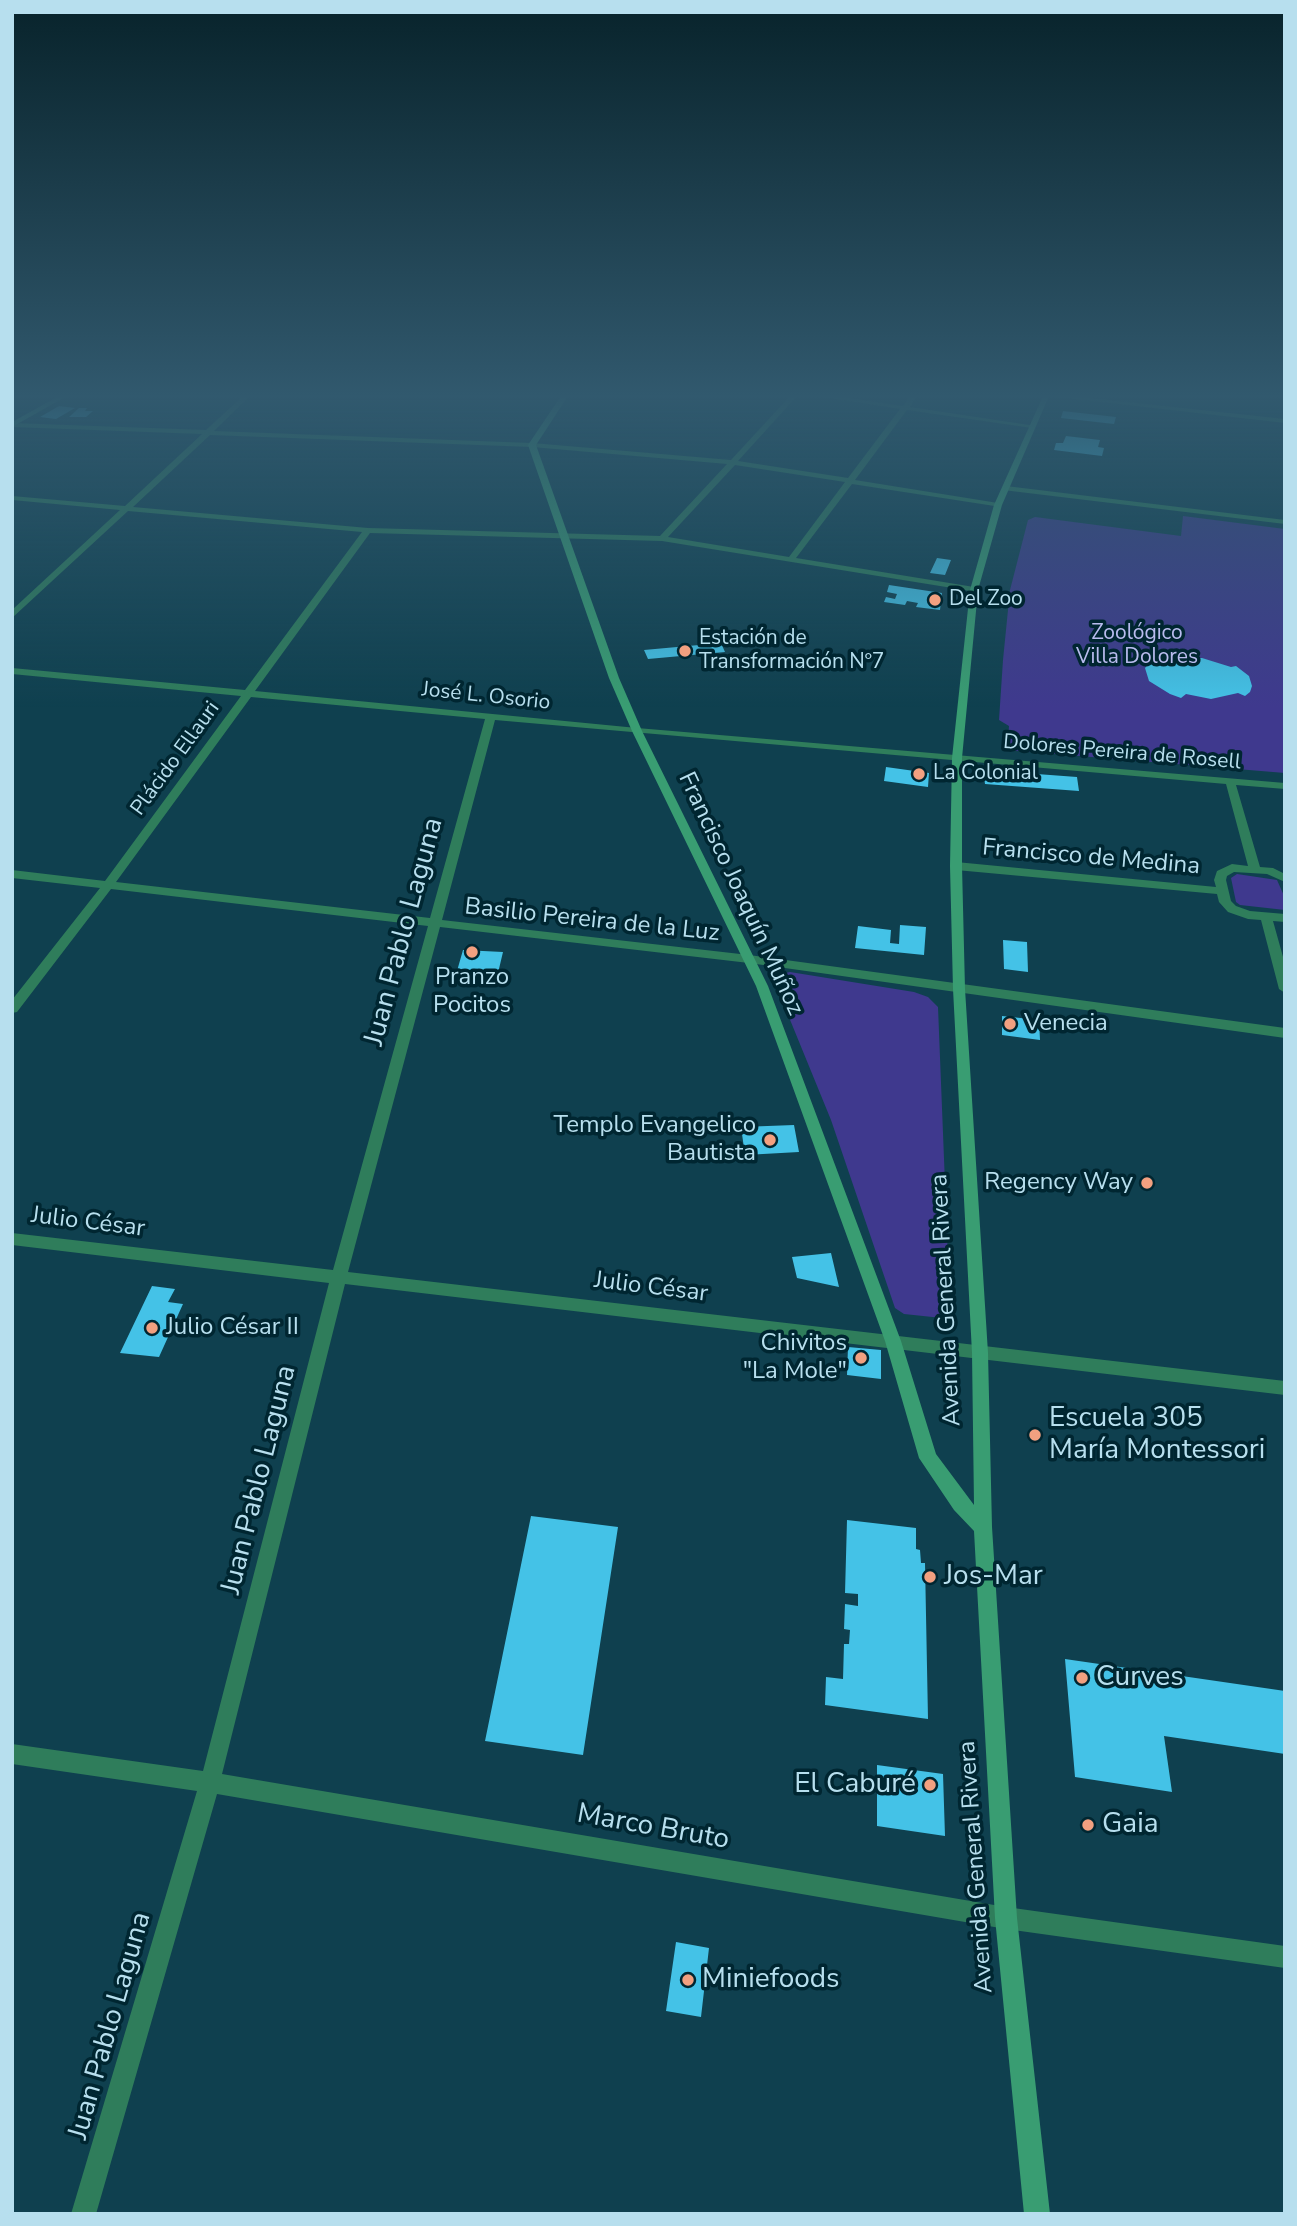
<!DOCTYPE html>
<html>
<head>
<meta charset="utf-8">
<style>
	body { margin:0 }
	#map { position:relative; width:1297px; height:2226px; overflow:hidden; background:#0f404f; font-family:"Nunito Sans",sans-serif }
	canvas { display:block }
	.frame { position:absolute; inset:0; border:14px solid #b7dfee; pointer-events:none }
</style>
</head>
<body>
<div id="map">
<canvas width="1297" height="2226"></canvas>
<div class="frame"></div>
</div>
<script>
const ctx = document.querySelector('canvas').getContext('2d');
ctx.lineJoin = 'round';
function fill(path, color) {
  ctx.fillStyle = color;
  ctx.fill(path, 'evenodd');
}
function toPath(rows) {
  const path = new Path2D();
  for (const r of rows) {
    path.moveTo(r[0], r[1]);
    for (let i = 2; i < r.length; i += 2) path.lineTo(r[i], r[i + 1]);
  }
  return path;
}
function strokePath(path, color, width, dash) {
  ctx.strokeStyle = color;
  ctx.lineWidth = width;
  ctx.lineCap = dash ? 'butt' : 'round';
  ctx.setLineDash(dash || []);
  ctx.stroke(path);
}
function write(font, color, halo, rows, align = 'center') {
  ctx.font = font + ' "Nunito Sans",sans-serif';
  ctx.lineWidth = 7;
  ctx.setLineDash([]);
  ctx.textBaseline = 'middle';
  ctx.strokeStyle = halo;
  ctx.fillStyle = color;
  for (const [text, x, y, turn = 0] of rows) {
    ctx.save();
    ctx.translate(x, y);
    ctx.rotate((+turn || 0) * Math.PI / 180);
    ctx.textAlign = isNaN(turn) ? turn : align;
    if (halo) ctx.strokeText(text, 0, 0);
    ctx.fillText(text, 0, 0);
    ctx.restore();
  }
}
const green = toPath([
	[1183,516,1285,529,1285,773,1007,750,1009,726,999,720,1003,660,1010,590,1028,520,1035,517,1181,536],
	[1237,874,1277,880,1285,898,1285,910,1240,905,1236,902,1231,878],
	[790,972,914,992,928,997,938,1007,950,1310,942,1318,904,1314,895,1308,831,1120,775,983,781,974]
]);
const building = toPath([
	[59,406,75,408,56,419,40,417],
	[79,408,87,408,85,411,93,411,86,417,69,417],
	[1063,411,1116,417,1114,424,1061,418],
	[1066,436,1100,440,1098,447,1104,448,1102,456,1054,450,1056,443,1063,443],
	[937,558,951,560,945,575,930,573],
	[889,585,942,593,940,610,916,607,918,603,907,601,905,605,884,602,886,597,895,599,897,594,887,592],
	[721,643,725,652,648,659,644,650],
	[1171,653,1178,658,1202,658,1231,667,1236,666,1249,676,1252,686,1250,692,1245,696,1238,693,1211,699,1186,694,1181,698,1170,694,1149,681,1145,668,1150,662],
	[886,767,929,773,928,787,884,781],
	[983,770,1077,777,1079,791,985,784],
	[900,925,926,927,924,955,855,948,858,926,891,930,890,943,899,944],
	[1003,940,1027,942,1028,972,1004,969],
	[463,950,503,952,498,973,457,971],
	[1002,1016,1039,1020,1040,1040,1002,1035],
	[794,1125,799,1152,745,1155,741,1127],
	[831,1253,839,1287,797,1278,792,1257],
	[152,1286,175,1289,168,1302,183,1304,159,1357,120,1353],
	[848,1347,881,1350,881,1379,847,1375],
	[531,1516,618,1527,583,1755,485,1741],
	[847,1520,916,1528,916,1549,920,1550,921,1563,925,1563,928,1719,825,1705,826,1677,843,1679,844,1644,849,1644,850,1630,844,1629,845,1604,858,1606,858,1594,845,1593],
	[1065,1659,1285,1691,1285,1754,1164,1736,1172,1792,1075,1777],
	[877,1765,943,1774,945,1836,877,1826],
	[676,1942,709,1948,701,2017,666,2011]
]);
const street = toPath([
	[243,396,250,396,214,431,532,443,731,460,790,396,797,396,738,461,848,478,900,409,817,396,836,396,903,406,910,396,917,396,910,407,1036,426,1032,428,907,410,855,480,998,503,1001,503,1001,507,852,484,796,558,974,587,977,588,977,592,662,541,370,533,255,691,637,728,1285,783,1285,789,1236,785,1260,867,1273,868,1285,874,1285,882,1267,874,1234,872,1227,876,1226,880,1231,901,1236,906,1250,911,1285,914,1285,922,1273,921,1285,964,1285,993,1279,989,1261,920,1248,919,1228,912,1219,902,1217,894,956,870,950,866,956,862,1216,887,1214,880,1217,871,1232,864,1248,866,1226,784,495,720,442,920,749,955,1285,1028,1285,1038,749,963,440,927,348,1272,1285,1381,1285,1395,345,1284,222,1774,1006,1907,1285,1946,1285,1968,1006,1929,217,1794,96,2214,71,2214,197,1791,12,1764,12,1744,203,1771,329,1283,12,1245,12,1233,333,1270,428,926,111,889,17,1012,12,1013,12,1000,100,888,12,878,12,870,105,881,241,696,12,674,12,668,245,690,362,532,128,511,12,618,12,610,120,510,12,500,12,496,125,506,202,434,12,427,12,423,206,430,243,396],
	[210,435,532,447,727,464,660,536,368,528,133,507,210,435],
	[735,465,845,482,789,557,668,537,735,465],
	[251,697,485,719,430,918,116,882,251,697],
	[1048,396,1072,396,1285,419,1285,423,1048,396],
	[1006,486,1285,520,1285,524,1003,490,1003,486,1006,486]
]);
const secondary = toPath([
	[59,396,67,396,12,427,12,422,59,396],
	[561,396,568,396,536,445,619,678,642,731,768,986,901,1341,936,1454,974,1505,972,1353,953,989,950,866,952,758,970,590,994,505,1043,396,1049,396,1002,505,978,590,962,758,962,866,965,989,988,1353,992,1527,1017,1918,1050,2214,1024,2214,995,1918,974,1531,954,1510,919,1458,885,1341,756,986,632,731,609,678,528,445,561,396]
]);
const markers = [
	[935,600,7,"#f2a080"],
	[685,651,7,"#f2a080"],
	[919,774,7,"#f2a080"],
	[472,952,7,"#f2a080"],
	[1010,1024,7,"#f2a080"],
	[770,1140,7,"#f2a080"],
	[1147,1183,7,"#f2a080"],
	[152,1328,7,"#f2a080"],
	[861,1358,7,"#f2a080"],
	[1035,1435,7,"#f2a080"],
	[930,1577,7,"#f2a080"],
	[1082,1678,7,"#f2a080"],
	[930,1785,7,"#f2a080"],
	[1088,1825,7,"#f2a080"],
	[688,1980,7,"#f2a080"]
];
const farPoinames = [
	["Del Zoo",949,600],
	["Estación de",699,639],
	["Transformación Nº7",699,663],
	["La Colonial",933,774]
];
const farParknames = [
	["Zoológico",1137,634],
	["Villa Dolores",1137,658]
];
const farStreetnames = [
	["José L. Osorio",486,697,6],
	["Dolores Pereira de Rosell",1122,753,5],
	["Plácido Ellauri",176,759,-54]
];
const streetNames = [
	["Francisco de Medina",1091,858,5],
	["Francisco Joaquín Muñoz",740,894,65],
	["Basilio Pereira de la Luz",592,921,6],
	["Julio César",88,1223,7],
	["Julio César",651,1288,7],
	["Avenida General Rivera",947,1300,-93],
	["Avenida General Rivera",977,1867,-94]
];
const poiNames = [
	["Pranzo",472,978,"center"],
	["Pocitos",472,1006,"center"],
	["Venecia",1024,1024,"left"],
	["Templo Evangelico",756,1126],
	["Bautista",756,1154],
	["Regency Way",1133,1183],
	["Julio César II",166,1328,"left"],
	["Chivitos",847,1344],
	["\"La Mole\"",847,1372]
];
const nearStreetnames = [
	["Juan Pablo Laguna",405,932,-75],
	["Juan Pablo Laguna",260,1480,-76],
	["Marco Bruto",653,1828,10],
	["Juan Pablo Laguna",111,2026,-74]
];
const nearPoinames = [
	["Escuela 305",1049,1419],
	["María Montessori",1049,1451],
	["Jos-Mar",944,1577],
	["Curves",1096,1678],
	["El Caburé",916,1785,"right"],
	["Gaia",1102,1825],
	["Miniefoods",702,1980]
];
fill(green, '#3f398e');
fill(building, '#44c2e7');
fill(street, '#2f7d5b');
fill(secondary, '#399d72');
const sky = ctx.createLinearGradient(0, 0, 0, 708);
sky.addColorStop(0, '#08232b');
sky.addColorStop(0.56, '#31596e');
sky.addColorStop(1, '#31596e00');
ctx.fillStyle = sky;
ctx.fillRect(0, 0, 1297, 708);
for (const [x, y, r, color] of markers) {
  const dot = new Path2D();
  dot.arc(x, y, r, 0, 2 * Math.PI);
  ctx.fillStyle = color;
  ctx.fill(dot);
  strokePath(dot, '#002631', 2.5);
}
write('21px', '#b7dfee', '#002631', farPoinames, 'left');
write('21px', '#b9bcef', '#002631', farParknames);
write('21px', '#b7dfee', '#002631', farStreetnames);
write('24px', '#b7dfee', '#002631', streetNames);
write('24px', '#b7dfee', '#002631', poiNames, 'right');
write('28px', '#b7dfee', '#002631', nearStreetnames);
write('28px', '#b7dfee', '#002631', nearPoinames, 'left');
</script>
</body>
</html>
